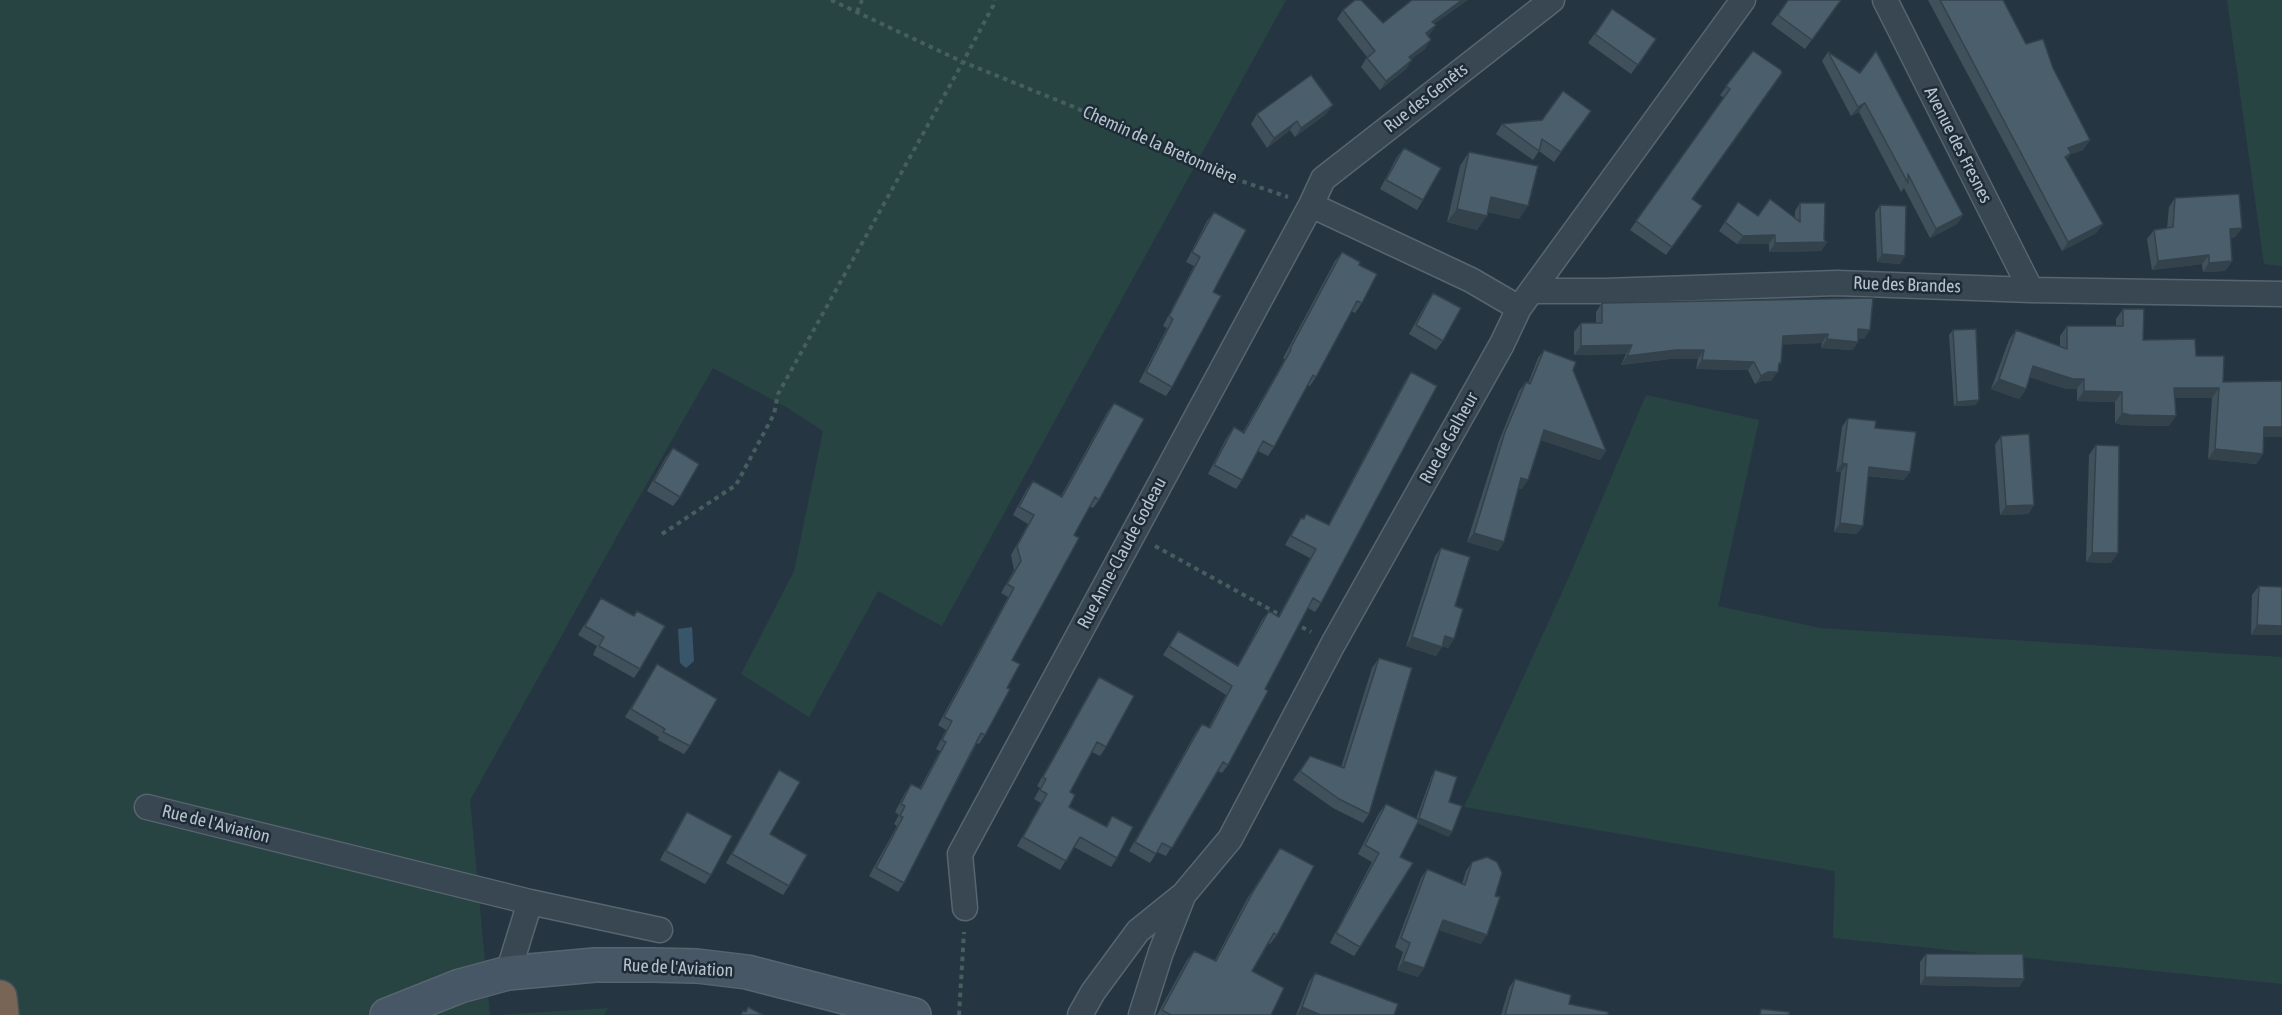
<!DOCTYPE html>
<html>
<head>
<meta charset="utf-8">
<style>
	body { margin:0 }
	canvas { display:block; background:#253642 }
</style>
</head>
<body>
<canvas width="2282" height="1015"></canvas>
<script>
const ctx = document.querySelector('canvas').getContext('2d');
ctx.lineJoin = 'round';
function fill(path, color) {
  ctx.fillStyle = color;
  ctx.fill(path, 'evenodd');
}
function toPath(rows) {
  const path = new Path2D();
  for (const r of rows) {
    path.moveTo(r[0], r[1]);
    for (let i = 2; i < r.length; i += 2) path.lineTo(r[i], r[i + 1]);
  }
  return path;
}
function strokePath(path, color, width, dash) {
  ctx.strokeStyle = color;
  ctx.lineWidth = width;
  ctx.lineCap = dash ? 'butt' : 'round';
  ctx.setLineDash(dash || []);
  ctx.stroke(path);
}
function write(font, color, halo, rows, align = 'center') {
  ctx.font = font + ' "Asap Condensed",sans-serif';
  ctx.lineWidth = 5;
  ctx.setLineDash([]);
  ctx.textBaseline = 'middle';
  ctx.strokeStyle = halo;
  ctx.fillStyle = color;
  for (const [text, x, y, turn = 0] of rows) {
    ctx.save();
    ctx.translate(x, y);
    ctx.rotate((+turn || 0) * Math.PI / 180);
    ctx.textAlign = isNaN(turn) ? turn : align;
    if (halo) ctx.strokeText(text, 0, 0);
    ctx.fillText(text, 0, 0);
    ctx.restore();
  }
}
const green = toPath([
	[0,0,1286,0,942,626,878,591,809,717,741,674,794,571,823,431,788,408,713,368,621,529,470,800,490,1015,0,1015],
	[2227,0,2282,0,2282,266,2264,264],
	[1646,395,1759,420,1718,606,1820,628,2282,657,2282,984,1833,938,1835,871,1464,807,1569,577],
	[608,1008,604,1015,496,1015]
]);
const water = toPath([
	[692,627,694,661,686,668,680,663,678,629]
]);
const path = toPath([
	[831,0,963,62,1074,107,1206,169,1288,197],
	[857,12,862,0],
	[662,534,736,485,774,414,778,394,963,62,993,6,994,0],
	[1155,546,1282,616],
	[1294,623,1311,632],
	[959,1015,964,932]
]);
const street = toPath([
	[1885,0,2031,290],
	[1311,205,1471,280,1519,308],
	[1532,291,1605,291,1837,283,2031,290,2282,294],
	[147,807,530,902,660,930],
	[965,908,960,854,1311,205,1323,179,1552,0],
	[508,973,530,902],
	[1080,1015,1093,992,1138,931,1184,894,1230,839,1333,644,1502,344,1519,308,1743,0],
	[1141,1015,1161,952,1183,896]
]);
const secondary = toPath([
	[387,1015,460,986,508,973,595,965,652,965,697,966,747,972,914,1015]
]);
const highway = toPath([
	[0,997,2,1015]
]);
const wall = toPath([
	[1788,0,1841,0,1805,49,1771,24],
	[1928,0,2003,0,2026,44,2053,68,2090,140,2083,150,2071,154,2066,160,2103,224,2096,233,2062,251],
	[1612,9,1656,39,1631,74,1588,43],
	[1343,10,1383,23,1435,24,1436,25,1428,36,1425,49,1411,59,1406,69,1380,90,1361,67,1367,57,1337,19],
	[1753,51,1692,199,1702,206,1666,255,1630,230,1724,98,1720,95],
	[1828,52,1963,215,1957,224,1930,238,1904,188,1901,192,1859,112,1851,116,1822,61],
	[1333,105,1326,114,1295,137,1290,130,1267,148,1251,124,1257,114],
	[1591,111,1554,162,1539,151,1533,160,1496,134,1502,124,1542,120],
	[1404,148,1423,200,1417,210,1380,189,1397,157],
	[1469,152,1519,219,1488,212,1477,230,1447,222,1460,166],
	[2175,198,2242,228,2235,237,2230,238,2232,261,2225,271,2203,272,2202,264,2152,270,2147,239,2154,230,2167,228,2169,207],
	[1738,202,1758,216,1795,218,1795,211,1800,203,1824,240,1827,242,1821,251,1769,252,1769,244,1737,244,1719,231],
	[1880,205,1900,264,1877,262,1875,213],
	[1214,212,1213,292,1172,387,1166,396,1139,382,1167,328,1163,326,1194,266,1186,262,1207,221],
	[1342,252,1359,265,1362,303,1355,313,1351,311,1316,377,1310,386,1307,385,1274,447,1268,456,1258,451,1242,480,1236,489,1208,474,1227,437,1234,427,1243,432,1285,359,1283,358,1335,261],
	[1433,293,1443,341,1436,350,1409,334,1427,302],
	[1602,303,1864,339,1858,338,1858,342,1852,350,1821,348,1822,343,1782,344,1778,367,1771,381,1762,381,1755,384,1748,370,1696,369,1698,359,1670,359,1621,365,1626,354,1574,355,1574,332,1581,323,1596,323,1596,312],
	[2123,309,2143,340,2196,356,2223,382,2282,381,2282,437,2264,437,2263,454,2256,464,2208,459,2212,398,2175,398,2169,426,2123,425,2115,423,2115,402,2077,401,2077,389,2066,389,2030,377,2026,389,2019,399,1991,389,2009,340,2016,330,2060,346,2060,336,2067,326,2116,326,2116,319],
	[1953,330,1976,405,1954,406,1949,335],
	[1544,350,1573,370,1606,451,1600,460,1541,440,1522,489,1518,488,1504,542,1498,551,1467,542,1499,441,1519,391,1526,382,1528,383,1538,358],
	[1411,372,1321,603,1315,612,1308,608,1265,689,1228,765,1222,773,1218,771,1166,856,1157,852,1150,863,1129,851,1196,732,1202,724,1209,727,1226,695,1163,655,1178,631,1238,665,1262,620,1269,611,1278,617,1310,558,1285,545,1295,527,1301,518,1303,518,1306,514,1328,525,1405,381],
	[1114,403,1099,500,1093,508,1089,506,1074,535,1012,660,1007,688,985,735,979,744,977,743,904,883,898,892,869,876,897,826,894,824,899,815,895,812,905,793,911,784,920,788,940,751,936,749,946,730,938,725,1008,597,1001,593,1014,570,1011,555,1028,524,1013,515,1027,489,1033,481,1061,496,1108,411],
	[1848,418,1875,428,1904,480,1868,476,1857,534,1834,532,1841,472,1836,472,1842,427],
	[2001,436,2034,505,2028,514,2000,515,1995,445],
	[2096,445,2111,563,2086,562,2089,455],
	[673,448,680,497,673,506,647,491,666,457],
	[1441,548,1455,606,1454,639,1448,648,1442,646,1436,656,1406,646,1435,556],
	[2259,586,2282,587,2282,635,2251,635,2252,595],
	[601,598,634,616,640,669,634,678,593,655,597,646,578,635],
	[1379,658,1369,814,1363,823,1333,808,1293,780,1310,756,1341,767,1372,668],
	[657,664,690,746,684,754,658,740,659,737,625,717],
	[1099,677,1106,747,1100,756,1092,752,1070,792,1069,807,1106,826,1112,816,1117,858,1111,867,1074,847,1060,870,1017,846,1041,803,1034,799,1040,788,1037,786,1093,686],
	[779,770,770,834,789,886,783,895,726,863,773,779],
	[1435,770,1449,802,1449,837,1418,823,1400,857,1360,947,1354,956,1330,943,1372,862,1358,854,1379,813,1386,804,1416,819,1432,775],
	[687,812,711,875,705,884,660,860,681,821],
	[1280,848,1277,935,1270,944,1268,943,1252,971,1271,1015,1157,1015,1187,960,1194,951,1215,960,1247,899],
	[1472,862,1481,944,1439,930,1424,968,1418,977,1397,970,1403,952,1395,947,1421,878,1427,869,1462,884,1466,871],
	[1926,954,2024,979,2019,987,1920,985,1920,962],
	[1315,973,1394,1015,1296,1015,1309,982],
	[1515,979,1569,1004,1608,1015,1501,1015,1509,988]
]);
const shadedWall = toPath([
	[1462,0,1468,0,1426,30,1432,22],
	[1436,25,1429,34,1420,42,1426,33],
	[1431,40,1425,49,1403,66,1409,57],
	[1412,60,1406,69,1380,90,1386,81],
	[1865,103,1859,112,1851,116,1858,107],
	[1333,105,1326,114,1295,137,1301,128],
	[1297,121,1290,130,1267,148,1274,138],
	[2090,140,2083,150,2071,154,2065,162,2058,166,2068,148],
	[1491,197,1528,206,1519,219,1481,210],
	[1457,209,1487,216,1477,230,1447,222],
	[1963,215,1957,224,1930,238,1936,229],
	[2103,224,2096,233,2062,251,2068,242],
	[2242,228,2235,237,2223,238,2230,229],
	[1775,235,1769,244,1737,244,1743,236],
	[1827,242,1821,251,1769,252,1775,243],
	[1882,254,1905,256,1900,264,1877,262],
	[2209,255,2202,264,2152,270,2158,261],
	[2232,261,2225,271,2203,272,2209,263],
	[1858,329,1870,330,1864,339,1852,338],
	[1828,334,1822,343,1777,345,1783,336],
	[1827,339,1858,342,1852,350,1821,348],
	[1632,345,1626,354,1574,355,1581,346],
	[1676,350,1704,350,1698,359,1670,359,1621,365,1627,356],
	[1702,360,1754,362,1748,370,1696,369],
	[2033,366,2084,379,2077,389,2066,389,2026,376],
	[1768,372,1778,372,1771,381,1762,381,1755,384,1761,376],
	[1999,379,2026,389,2019,399,1991,389],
	[2174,388,2219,388,2212,398,2167,398],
	[2084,391,2122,392,2115,402,2077,401],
	[1979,400,1976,405,1954,406,1957,402],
	[2122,413,2176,416,2169,426,2123,425,2115,423],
	[2264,427,2282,427,2282,437,2257,437],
	[1544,430,1606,451,1600,460,1538,439],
	[2215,449,2263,454,2256,464,2208,459],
	[1842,463,1847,464,1841,472,1836,472],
	[1869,467,1910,472,1904,480,1863,475],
	[1521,478,1528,480,1522,489,1515,487],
	[2034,505,2028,514,2000,515,2006,506],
	[1840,523,1863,526,1857,534,1834,532],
	[1474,533,1504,542,1498,551,1467,542],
	[2092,553,2118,553,2111,563,2086,562],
	[2257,625,2282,626,2282,635,2251,635],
	[1445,636,1454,639,1448,648,1439,645],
	[1412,637,1442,647,1436,656,1406,646],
	[1419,818,1452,832,1449,837,1415,822],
	[1443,920,1487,935,1481,944,1436,929],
	[1403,961,1424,968,1418,977,1397,970],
	[1925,977,2024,979,2019,987,1920,985],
	[1302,1007,1321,1015,1297,1015]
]);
const building = toPath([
	[1355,0,1361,0,1383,23,1412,0,1462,0,1432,22,1436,25,1426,33,1431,40,1409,57,1412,60,1386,81,1367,58,1375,51,1343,10,1355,0],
	[1788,0,1841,0,1812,40,1778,15,1788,0],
	[1940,0,2003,0,2026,44,2043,39,2053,68,2090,140,2068,148,2071,153,2065,157,2103,224,2068,242,1940,0],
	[1612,9,1656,39,1638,65,1595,34,1612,9],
	[1753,51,1781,70,1782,73,1692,199,1702,206,1672,247,1636,221,1730,89,1726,86,1753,51],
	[1876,51,1963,215,1936,229,1908,174,1908,183,1865,103,1858,107,1828,52,1860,73,1876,51],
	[1311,75,1333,105,1301,128,1297,121,1274,138,1257,114,1311,75],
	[1563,91,1591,111,1561,152,1542,139,1539,151,1502,124,1542,120,1563,91],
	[1404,148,1441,168,1423,200,1386,180,1404,148],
	[1469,152,1538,166,1528,206,1491,197,1487,216,1457,209,1469,152],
	[2239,194,2242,228,2230,229,2232,261,2209,263,2209,255,2158,261,2154,230,2173,227,2175,198,2239,194],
	[1770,199,1800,222,1800,203,1825,203,1824,240,1827,242,1775,243,1775,235,1743,236,1725,222,1738,202,1758,216,1770,199],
	[1880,205,1906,206,1905,256,1882,254,1880,205],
	[1214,212,1246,230,1213,292,1221,296,1172,387,1146,372,1173,319,1169,316,1200,257,1192,252,1214,212],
	[1342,252,1360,262,1359,265,1377,274,1362,303,1357,301,1316,377,1313,375,1274,447,1263,441,1242,480,1214,465,1234,427,1244,433,1291,350,1290,349,1342,252],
	[1433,293,1461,308,1443,341,1416,325,1433,293],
	[1873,298,1870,330,1858,329,1858,342,1827,339,1828,334,1783,336,1781,363,1779,363,1778,372,1768,372,1761,376,1754,362,1702,360,1704,350,1676,350,1627,356,1632,345,1581,346,1581,323,1602,323,1602,303,1873,298],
	[2123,309,2144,309,2143,340,2195,339,2196,356,2224,356,2223,382,2282,381,2282,427,2264,427,2263,454,2215,449,2219,388,2174,388,2176,416,2130,415,2122,413,2122,392,2084,391,2084,379,2073,379,2033,366,2026,389,1999,379,2016,330,2067,349,2067,326,2123,326,2123,309],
	[1976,329,1979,400,1957,402,1953,330,1976,329],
	[1544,350,1576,362,1573,370,1606,451,1544,430,1528,480,1521,478,1504,542,1474,533,1505,432,1526,382,1530,384,1544,350],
	[1411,372,1437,386,1321,603,1313,598,1265,689,1268,691,1228,765,1223,762,1172,848,1162,843,1156,854,1135,842,1202,724,1210,728,1232,686,1169,646,1178,631,1238,666,1269,611,1279,617,1316,549,1291,536,1301,518,1304,519,1306,514,1329,525,1411,372],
	[1114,403,1144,419,1099,500,1095,497,1074,535,1079,538,1012,660,1020,664,1007,688,1010,689,985,735,981,733,904,883,876,868,903,817,900,816,905,806,901,804,911,784,921,789,946,742,942,740,952,721,944,717,1014,588,1007,584,1021,561,1017,546,1034,515,1019,507,1033,481,1062,497,1114,403],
	[1848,418,1876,421,1875,428,1916,432,1910,472,1869,467,1863,526,1840,523,1847,464,1842,463,1848,418],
	[2029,434,2034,505,2006,506,2001,436,2029,434],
	[2096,445,2119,446,2118,553,2092,553,2096,445],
	[673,448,699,464,680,497,654,481,673,448],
	[1441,548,1470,557,1455,606,1463,609,1454,639,1445,636,1442,647,1412,637,1441,548],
	[2259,586,2282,587,2282,626,2257,625,2259,586],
	[601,598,634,616,637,611,665,626,640,669,599,646,604,637,585,626,601,598],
	[1379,658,1412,668,1369,814,1339,799,1300,771,1310,756,1344,768,1379,658],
	[657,664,717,699,690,746,663,732,665,729,631,709,657,664],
	[1099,677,1134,696,1106,747,1097,742,1070,792,1075,795,1069,807,1107,827,1112,816,1133,827,1117,858,1080,837,1066,861,1023,837,1047,794,1040,790,1046,779,1043,777,1099,677],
	[779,770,800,782,770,834,807,855,789,886,732,854,779,770],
	[1435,770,1457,777,1449,802,1462,806,1452,832,1419,818,1435,770],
	[1386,804,1419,820,1400,857,1413,863,1360,947,1336,933,1379,853,1365,845,1386,804],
	[687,812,732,836,711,875,666,851,687,812],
	[1280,848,1314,866,1277,935,1274,933,1252,971,1284,988,1271,1015,1171,1015,1162,1010,1194,951,1216,961,1254,890,1280,848],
	[1487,857,1497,862,1502,873,1495,896,1500,897,1487,935,1443,920,1424,968,1403,961,1410,943,1401,938,1427,869,1465,885,1472,862,1487,857],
	[1926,954,2023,954,2024,979,1925,977,1926,954],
	[1315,973,1398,1004,1394,1015,1321,1015,1302,1007,1315,973],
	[1515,979,1571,995,1569,1004,1608,1012,1608,1015,1505,1015,1515,979],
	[748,1007,763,1015,741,1015,743,1011,746,1012,748,1007],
	[1761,1009,1789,1012,1789,1015,1760,1015,1761,1009]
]);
const streetNames = [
	["Rue des Genêts",1426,98,-38],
	["Chemin de la Bretonnière",1160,145,24],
	["Avenue des Fresnes",1958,145,63],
	["Rue des Brandes",1907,285,2],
	["Rue de Galheur",1449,438,-61],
	["Rue Anne-Claude Godeau",1122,553,-62],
	["Rue de l'Aviation",216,824,14],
	["Rue de l'Aviation",678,968,3]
];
fill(green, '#274342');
fill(water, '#38556a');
strokePath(street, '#57656f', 27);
strokePath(secondary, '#57656f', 36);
strokePath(highway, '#44525c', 36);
strokePath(path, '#455f5e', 4, [4.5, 4.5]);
strokePath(street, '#394752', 24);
strokePath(secondary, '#475765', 33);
strokePath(highway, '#786556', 33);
fill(wall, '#40515c');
fill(shadedWall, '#34424b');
fill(building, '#4b5e6b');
strokePath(building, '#34424b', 1.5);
write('18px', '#b6c2cc', '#1e2c37', streetNames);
</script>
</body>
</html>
